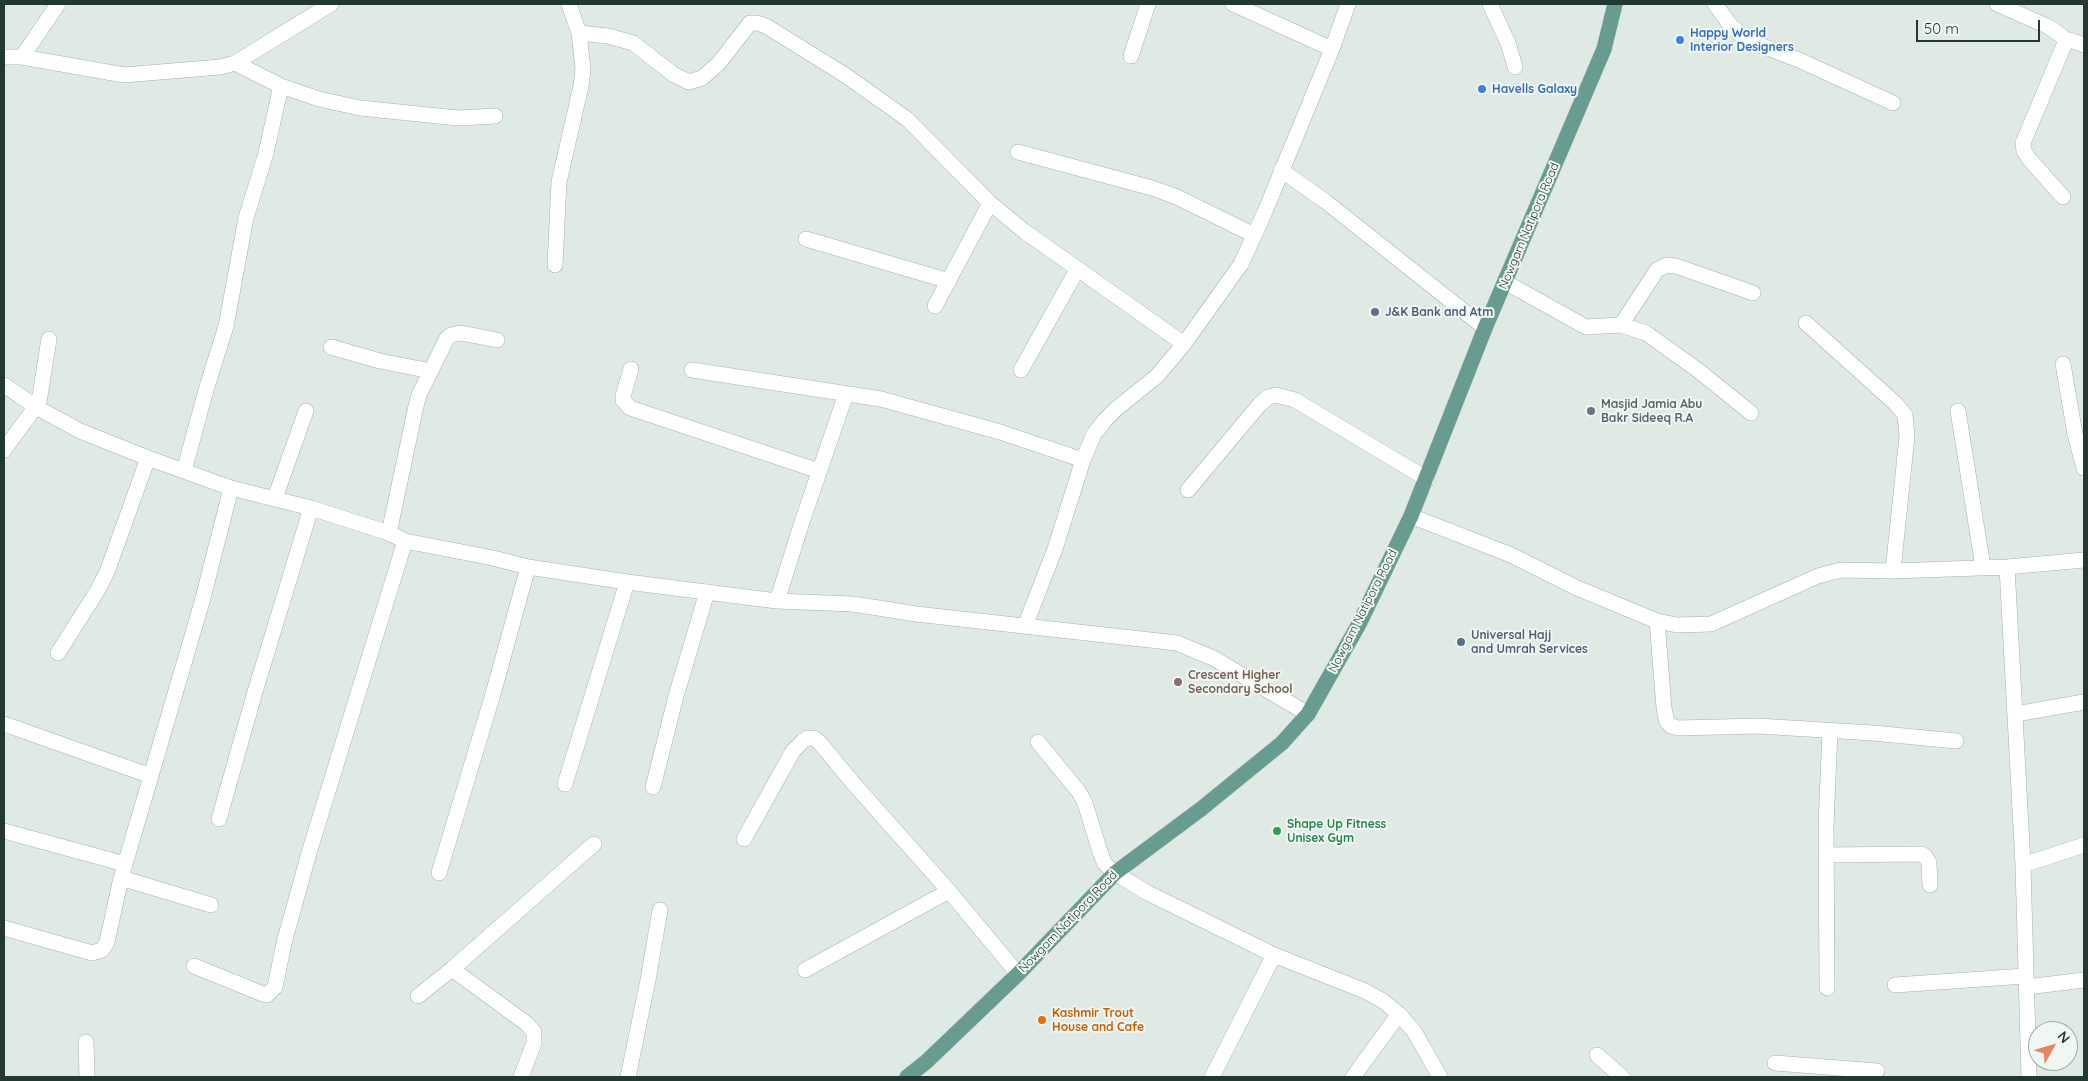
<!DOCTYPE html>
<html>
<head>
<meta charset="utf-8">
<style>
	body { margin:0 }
	#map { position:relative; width:2088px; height:1081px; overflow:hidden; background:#e0eae5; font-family:Quicksand,sans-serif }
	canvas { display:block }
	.frame { position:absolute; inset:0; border:5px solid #223833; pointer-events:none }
	.north { position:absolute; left:2028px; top:1021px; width:50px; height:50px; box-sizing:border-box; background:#f0f7f3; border:1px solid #9eaba6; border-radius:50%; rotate:51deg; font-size:14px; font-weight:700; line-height:20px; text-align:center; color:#223833 }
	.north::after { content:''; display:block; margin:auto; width:18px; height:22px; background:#e78561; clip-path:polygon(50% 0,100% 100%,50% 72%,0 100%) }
	.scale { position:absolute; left:1916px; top:20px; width:124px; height:22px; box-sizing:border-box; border:2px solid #223833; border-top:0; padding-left:6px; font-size:15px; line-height:18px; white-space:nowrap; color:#223833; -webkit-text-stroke:4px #f0f7f3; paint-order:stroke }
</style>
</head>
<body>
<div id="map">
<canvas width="2088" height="1081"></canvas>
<div class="frame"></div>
<div class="north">N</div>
<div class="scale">50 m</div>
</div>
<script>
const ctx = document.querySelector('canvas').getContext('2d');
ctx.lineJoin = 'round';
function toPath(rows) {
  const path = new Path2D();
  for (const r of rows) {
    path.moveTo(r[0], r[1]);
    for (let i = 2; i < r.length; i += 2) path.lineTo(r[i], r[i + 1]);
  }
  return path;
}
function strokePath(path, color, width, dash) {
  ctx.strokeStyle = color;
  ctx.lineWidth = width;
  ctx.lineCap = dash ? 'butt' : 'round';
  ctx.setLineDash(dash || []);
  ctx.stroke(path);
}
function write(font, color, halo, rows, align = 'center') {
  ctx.font = font + ' Quicksand,sans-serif';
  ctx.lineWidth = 4;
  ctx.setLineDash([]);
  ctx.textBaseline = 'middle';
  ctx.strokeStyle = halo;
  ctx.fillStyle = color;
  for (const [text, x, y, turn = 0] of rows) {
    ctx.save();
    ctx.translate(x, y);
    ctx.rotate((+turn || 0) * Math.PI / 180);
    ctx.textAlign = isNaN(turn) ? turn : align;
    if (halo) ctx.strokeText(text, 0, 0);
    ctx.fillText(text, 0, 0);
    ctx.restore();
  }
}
const minor = toPath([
	[1233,4,1332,49],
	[1490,4,1508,43,1515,67],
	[1715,4,1731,26,1747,40,1799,60,1893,103],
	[1997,4,2049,27,2062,36,2067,42],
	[579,33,608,36,633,43,673,74,689,82,702,78,719,63,750,23,757,23,766,26,845,75,907,119,990,203,1024,231,1184,344],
	[1131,56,1148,4],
	[4,57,22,57,124,75,220,67,235,63,331,4],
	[22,57,58,4],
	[235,63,281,86,319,99,360,108,458,118,495,116],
	[1018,152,1152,188,1177,197,1254,235],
	[1281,170,1325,201,1485,328],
	[2063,197,2030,160,2024,151,2023,143,2064,45,2070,40,2084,45],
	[806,239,949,281],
	[555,265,559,182,581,86,583,69,579,33,569,4],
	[1505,282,1586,327,1621,325,1646,333,1699,371,1751,413],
	[935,306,990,203],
	[1806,323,1896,404,1905,415,1907,436,1893,571],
	[1621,325,1657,270,1667,265,1676,266,1753,293],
	[331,347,380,361,431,371],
	[2063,364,2075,434,2084,468],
	[631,369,623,396,623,400,630,408,819,471],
	[692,370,881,399,1000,432,1083,460],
	[1021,370,1077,270],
	[4,385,36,407,80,431,148,458,231,488,311,508,389,533,405,541,493,558,528,567,627,582,777,601,853,604,916,614,1177,643,1213,658,1308,714],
	[1958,411,1983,567],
	[4,450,39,402,49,339],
	[184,471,206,390,226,326,246,218,266,153,281,86],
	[1188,490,1260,404,1268,397,1276,395,1295,400,1427,479],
	[275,498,306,411],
	[1411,516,1511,555,1577,588,1657,621,1677,625,1711,624,1818,576,1841,570,1893,571,2007,567,2084,560],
	[389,533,416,406,419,395,447,338,451,335,461,333,497,340],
	[2007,567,2023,865,2029,1077],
	[777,601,803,519,846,394],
	[1657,621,1664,708,1667,722,1671,726,1678,728,1758,726,1873,733,1956,741],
	[1025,626,1055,549,1083,460,1094,434,1105,420,1116,409,1157,376,1184,344,1241,264,1264,214,1332,49,1348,4],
	[58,653,96,593,107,572,148,458],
	[2016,714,2084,702],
	[4,724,151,776],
	[1038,742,1079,792,1085,803,1101,855,1105,864,1115,873,1146,892,1274,955,1365,991,1383,1001,1399,1014,1414,1031,1440,1077],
	[565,784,627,582],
	[653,787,676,696,707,592],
	[219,819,255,692,311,508],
	[4,831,125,864],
	[744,839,793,751,803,741,808,738,814,738,820,743,853,783,949,891,1018,974],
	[1826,855,1922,854,1925,856,1929,863,1930,885],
	[2023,865,2084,845],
	[439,873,493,694,528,567],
	[121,878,211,905],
	[4,928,92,953,102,950,107,942,121,878,202,602,231,488],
	[194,966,263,994,267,995,275,987,284,943,309,853,405,541],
	[452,969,527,1024,534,1032,534,1043,521,1077],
	[805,970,949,891],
	[1895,985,2025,976],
	[2027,987,2084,980],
	[1827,988,1826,826,1830,731],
	[418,996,452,969,594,844],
	[86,1042,87,1077],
	[1597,1055,1622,1077],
	[1775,1063,1877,1071],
	[628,1077,648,980,660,910],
	[1212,1077,1274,955],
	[1353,1077,1399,1014]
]);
const primary = toPath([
	[907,1077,926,1062,1018,974,1115,873,1201,809,1282,743,1308,714,1359,624,1411,516,1485,328,1604,49,1615,4]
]);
const markers = [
	[1680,40,5,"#3f7fe0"],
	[1482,89,5,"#3f7fe0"],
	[1375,312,5,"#5c6f8a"],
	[1591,411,5,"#6b7280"],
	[1461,642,5,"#5c6f8a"],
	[1178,682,5,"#8d6e63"],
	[1277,831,5,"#2e9e5b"],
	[1042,1020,5,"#e8710a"]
];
const shopNames = [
	["Happy World",1690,33],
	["Interior Designers",1690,47],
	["Havells Galaxy",1492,89]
];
const streetNames = [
	["Nowgam Natipora Road",1529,226,-67],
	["Nowgam Natipora Road",1363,611,-63],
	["Nowgam Natipora Road",1068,922,-46]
];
const serviceNames = [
	["J&K Bank and Atm",1385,312],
	["Universal Hajj",1471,635],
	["and Umrah Services",1471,649]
];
const worshipNames = [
	["Masjid Jamia Abu",1601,404],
	["Bakr Sideeq R.A",1601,418]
];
const educationNames = [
	["Crescent Higher",1188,675],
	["Secondary School",1188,689]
];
const leisureNames = [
	["Shape Up Fitness",1287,824],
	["Unisex Gym",1287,838]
];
const foodNames = [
	["Kashmir Trout",1052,1013],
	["House and Cafe",1052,1027]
];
strokePath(minor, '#a3b1ac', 16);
strokePath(primary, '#c1c7c6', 16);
strokePath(minor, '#fff', 15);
strokePath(primary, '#689c90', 15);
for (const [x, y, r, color] of markers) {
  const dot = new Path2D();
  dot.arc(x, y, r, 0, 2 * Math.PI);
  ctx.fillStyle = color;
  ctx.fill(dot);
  strokePath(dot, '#f0f7f3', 2);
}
write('bold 12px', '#366cbe', '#f0f7f3', shopNames, 'left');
write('12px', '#223833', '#f0f7f3', streetNames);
write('bold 12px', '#4e5e75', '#f0f7f3', serviceNames, 'left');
write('bold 12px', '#5b616d', '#f0f7f3', worshipNames, 'left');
write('bold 12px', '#785e54', '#f0f7f3', educationNames, 'left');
write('bold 12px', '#27864d', '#f0f7f3', leisureNames, 'left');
write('bold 12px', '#c56008', '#f0f7f3', foodNames, 'left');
</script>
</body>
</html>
